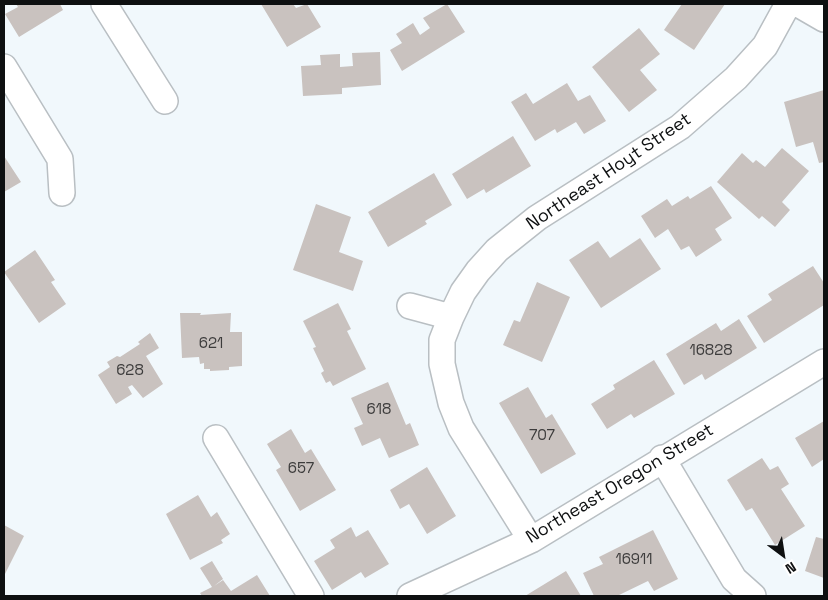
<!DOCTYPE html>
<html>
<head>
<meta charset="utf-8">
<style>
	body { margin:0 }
	#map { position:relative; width:828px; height:600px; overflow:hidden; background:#f1f8fc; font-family:"Space Grotesk",sans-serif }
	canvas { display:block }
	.frame { position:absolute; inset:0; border:5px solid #0e1011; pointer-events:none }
	.north { position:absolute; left:758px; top:530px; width:50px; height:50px; -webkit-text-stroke:4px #fff; paint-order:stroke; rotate:149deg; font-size:14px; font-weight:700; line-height:20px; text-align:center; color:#0e1011 }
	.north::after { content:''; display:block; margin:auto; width:18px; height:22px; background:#0e1011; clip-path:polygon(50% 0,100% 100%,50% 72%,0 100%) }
</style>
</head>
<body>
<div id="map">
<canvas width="828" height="600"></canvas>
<div class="frame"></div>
<div class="north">N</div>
</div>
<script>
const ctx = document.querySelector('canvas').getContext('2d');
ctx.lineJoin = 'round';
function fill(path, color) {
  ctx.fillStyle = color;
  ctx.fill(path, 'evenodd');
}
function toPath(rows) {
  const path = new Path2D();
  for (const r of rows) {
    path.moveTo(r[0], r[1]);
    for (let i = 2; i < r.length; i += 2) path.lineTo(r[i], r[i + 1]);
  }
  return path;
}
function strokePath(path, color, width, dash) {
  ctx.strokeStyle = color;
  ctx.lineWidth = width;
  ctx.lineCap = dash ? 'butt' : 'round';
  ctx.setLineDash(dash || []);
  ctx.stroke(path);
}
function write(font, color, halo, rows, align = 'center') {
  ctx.font = font + ' "Space Grotesk",sans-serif';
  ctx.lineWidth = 5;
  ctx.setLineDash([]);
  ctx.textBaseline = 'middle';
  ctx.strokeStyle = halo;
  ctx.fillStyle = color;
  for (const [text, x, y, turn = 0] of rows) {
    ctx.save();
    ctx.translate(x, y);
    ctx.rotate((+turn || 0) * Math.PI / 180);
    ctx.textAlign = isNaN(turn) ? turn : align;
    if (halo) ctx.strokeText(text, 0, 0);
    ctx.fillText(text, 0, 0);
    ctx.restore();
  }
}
const building = toPath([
	[16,4,60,4,63,10,19,37,5,14,18,7],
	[261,4,293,4,296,8,307,4,321,27,287,47],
	[447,4,465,32,402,71,390,50,402,43,396,34,413,23,420,35,430,28,423,18],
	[682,4,725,4,694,50,664,30],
	[639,28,660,54,640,70,657,90,629,112,592,67],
	[380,52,381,85,342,88,342,94,303,96,301,66,321,65,320,55,340,54,340,67,353,66,352,53],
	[567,83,578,101,590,95,606,121,584,134,576,122,557,133,555,129,535,141,511,102,526,93,533,104],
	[824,90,824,162,819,163,813,142,796,147,784,102],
	[513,136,531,166,486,193,484,189,467,199,452,174],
	[782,148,809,171,782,202,790,210,775,227,762,216,759,219,717,182,742,153,753,163,756,160,765,167],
	[4,156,21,182,4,192],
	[434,173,452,205,425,221,427,224,388,247,368,212],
	[711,186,732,218,715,229,722,240,696,257,689,246,681,250,668,229,655,238,641,216,667,199,672,206,688,196,690,199],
	[316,204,351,217,339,252,363,261,353,291,293,270],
	[640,238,661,269,601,308,569,260,598,241,610,258],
	[35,250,55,280,51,282,66,304,39,323,4,272],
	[813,266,824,283,824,305,764,343,747,316,772,300,768,294],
	[537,282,570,297,542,362,503,345,514,320,520,322],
	[338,303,351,329,347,331,366,369,333,386,330,381,326,383,321,373,324,371,313,348,316,347,303,321],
	[180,313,201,313,200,315,231,313,230,332,242,332,242,366,229,367,229,370,210,371,210,369,204,369,204,363,200,364,199,357,182,358],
	[739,319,757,348,705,380,702,374,684,385,666,354,716,323,721,331],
	[150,333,159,348,146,356,163,384,143,398,132,385,128,387,132,394,116,404,98,375,110,367,107,362,117,356,120,357,140,344,138,342],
	[654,360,675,394,634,418,631,414,607,429,591,404,615,389,613,385],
	[388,382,406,425,410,423,419,445,389,458,380,438,362,446,354,428,363,424,351,398],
	[528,387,546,418,552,414,576,454,541,474,499,403],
	[824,421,824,459,812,467,795,438],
	[291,429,305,453,311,449,336,490,300,511,276,470,281,467,267,444],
	[762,458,770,470,778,466,789,484,781,489,805,526,775,545,752,508,746,511,727,480],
	[427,467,456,516,427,534,409,504,400,509,390,490],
	[198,495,211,517,217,512,230,534,221,540,223,543,190,560,166,514],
	[4,525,24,536,4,576],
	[351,527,356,537,368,530,389,564,365,578,361,572,332,590,314,561,335,548,330,540],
	[653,530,678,579,654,591,648,581,617,596,594,596,583,573,603,564,599,557],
	[816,537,824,539,824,578,805,571],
	[212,561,223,579,214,586,223,580,231,591,257,575,270,596,202,596,200,593,212,587,200,568],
	[566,571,581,596,525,596]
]);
const minor = toPath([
	[104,4,165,101],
	[798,4,824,19],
	[4,67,60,159,62,193],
	[410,306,451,317],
	[216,438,311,596],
	[662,458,734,579,753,596],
	[531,540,461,428,451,403,442,364,442,340,451,317,463,292,478,271,497,250,537,218,680,127,736,78,765,46,788,4],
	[410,596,531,540,824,362]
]);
const numberNames = [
	["621",211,344],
	["16828",711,351],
	["628",130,371],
	["618",379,410],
	["707",542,436],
	["657",301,469],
	["16911",634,560]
];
const streetNames = [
	["Northeast Hoyt Street",609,172,-34],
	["Northeast Oregon Street",620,484,-31]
];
fill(building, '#c9c2bf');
strokePath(minor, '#b9bfc3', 28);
strokePath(minor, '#fff', 25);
write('15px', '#3d3c3c', null, numberNames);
write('18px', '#0e1011', '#fff', streetNames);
</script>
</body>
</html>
